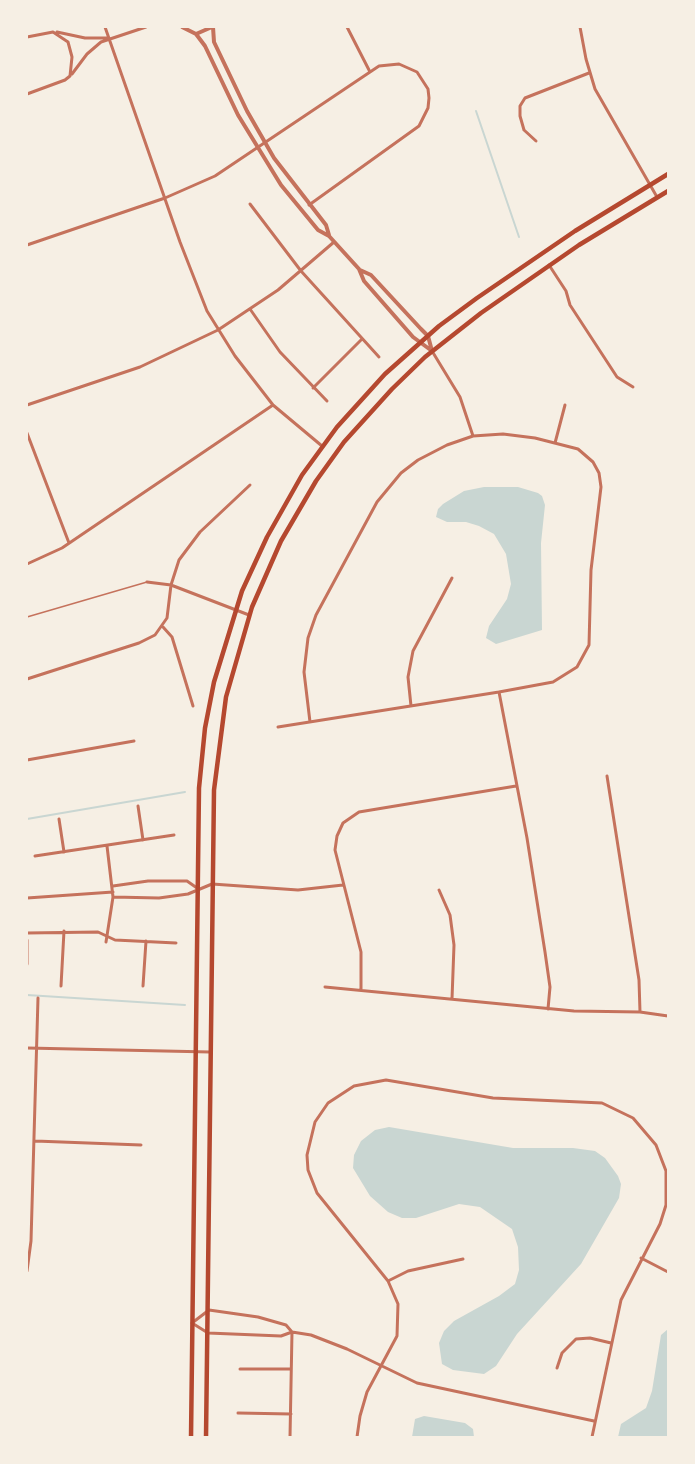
<!DOCTYPE html>
<html>
<head>
<meta charset="utf-8">
<style>
	body { margin:0 }
	#map { position:relative; width:695px; height:1464px; overflow:hidden; background:#f6efe4; font-family:"Archivo Narrow",sans-serif }
	canvas { display:block }
	.frame { position:absolute; inset:0; border:28px solid #f6efe4; pointer-events:none }
</style>
</head>
<body>
<div id="map">
<canvas width="695" height="1464"></canvas>
<div class="frame"></div>
</div>
<script>
const ctx = document.querySelector('canvas').getContext('2d');
ctx.lineJoin = 'round';
function fill(path, color) {
  ctx.fillStyle = color;
  ctx.fill(path, 'evenodd');
}
function toPath(rows) {
  const path = new Path2D();
  for (const r of rows) {
    path.moveTo(r[0], r[1]);
    for (let i = 2; i < r.length; i += 2) path.lineTo(r[i], r[i + 1]);
  }
  return path;
}
function strokePath(path, color, width, dash) {
  ctx.strokeStyle = color;
  ctx.lineWidth = width;
  ctx.lineCap = dash ? 'butt' : 'round';
  ctx.setLineDash(dash || []);
  ctx.stroke(path);
}
const water = toPath([
	[484,487,518,487,538,493,542,496,545,505,541,543,542,630,496,644,486,638,489,626,507,599,511,584,506,554,494,534,479,526,466,522,447,522,436,517,438,509,443,504,464,491],
	[389,1127,513,1148,573,1148,595,1151,605,1158,618,1176,621,1184,619,1198,581,1264,517,1334,496,1366,484,1374,453,1370,442,1364,439,1343,444,1331,454,1321,499,1296,515,1284,519,1270,518,1247,512,1229,480,1207,459,1204,416,1218,402,1218,388,1212,370,1196,353,1168,354,1155,361,1141,375,1130],
	[668,1329,668,1437,618,1437,621,1424,646,1408,652,1391,661,1335],
	[424,1416,465,1423,473,1429,474,1437,412,1437,415,1419]
]);
const stream = toPath([
	[476,111,519,237],
	[27,819,185,792],
	[27,995,185,1005]
]);
const service = toPath([
	[27,617,147,582]
]);
const minor = toPath([
	[105,27,180,242,207,311,235,356,273,405,322,446],
	[347,27,369,70],
	[580,27,586,59,595,89,657,197],
	[57,32,85,38,107,38],
	[27,37,53,32,68,42,72,57,70,76,65,80,27,94],
	[72,74,87,54,101,42,146,27],
	[536,141,524,130,520,116,520,106,525,98,589,73],
	[250,204,301,271,379,357],
	[27,245,165,198,215,176,379,66,399,64,417,72,428,89,429,98,428,108,419,126,309,205],
	[549,265,566,291,570,305,617,377,633,387],
	[250,309,280,352,327,401],
	[432,351,460,397,473,436],
	[313,388,362,339],
	[27,405,140,367,218,330,278,290,334,242],
	[27,433,69,543],
	[555,443,565,405],
	[27,564,62,548,273,405],
	[147,582,171,585,249,615],
	[163,627,172,637,193,706],
	[27,679,139,643,155,635,167,618,171,585,179,560,200,532,250,485],
	[499,692,527,838,545,952,550,987,548,1009],
	[411,706,408,677,413,651,452,578],
	[278,727,499,692,553,682,577,667,589,645,591,570,601,487,599,473,593,462,578,449,535,438,503,434,473,436,447,445,418,460,401,473,377,502,316,615,308,638,304,672,310,722],
	[27,760,134,741],
	[607,776,639,980,640,1012],
	[138,806,143,840],
	[59,819,64,852],
	[35,856,174,835],
	[113,886,148,881,187,881,197,888],
	[439,890,450,915,454,945,452,999],
	[113,897,159,898,188,894,212,884,298,890,343,885],
	[27,898,113,892],
	[27,933,98,932,115,940,176,943],
	[27,940,27,964],
	[106,942,113,897,107,846],
	[61,986,64,931],
	[143,986,146,941],
	[325,987,574,1011,640,1012,668,1016],
	[361,990,361,952,335,850,337,836,343,823,359,812,516,786],
	[27,1048,210,1052],
	[35,1141,141,1145],
	[641,1258,668,1272],
	[27,1271,31,1241,38,998],
	[388,1281,408,1271,463,1259],
	[292,1332,286,1325,258,1317,209,1310,192,1323,208,1333,281,1336,292,1332,311,1335,347,1349,417,1383,594,1421],
	[557,1368,562,1353,576,1339,590,1338,611,1343],
	[240,1369,291,1369],
	[238,1413,291,1414],
	[290,1437,292,1332],
	[357,1437,360,1416,367,1392,397,1336,398,1304,388,1281,317,1193,308,1170,307,1155,315,1122,328,1103,354,1086,386,1080,493,1098,602,1103,633,1118,656,1145,666,1171,666,1205,660,1224,621,1300,592,1437]
]);
const tertiary = toPath([
	[182,27,196,34,212,27],
	[213,27,214,42,247,111,274,158,326,225,329,235],
	[196,34,205,46,238,115,281,185,318,230,329,236,359,269,364,281,413,337,432,351],
	[360,270,371,275,421,329,428,336,432,351]
]);
const primary = toPath([
	[191,1437,199,788,205,728,214,682,242,591,267,537,302,475,337,427,385,374,439,326,477,298,575,231,668,174],
	[206,1437,214,790,226,697,252,607,281,541,316,481,344,442,392,389,425,357,481,313,579,245,668,191]
]);
fill(water, '#c9d6d2');
strokePath(stream, '#c9d6d2', 2);
strokePath(service, '#c5725c', 1.5);
strokePath(minor, '#c5725c', 3);
strokePath(tertiary, '#c5725c', 4);
strokePath(primary, '#b5482f', 4.5);
</script>
</body>
</html>
